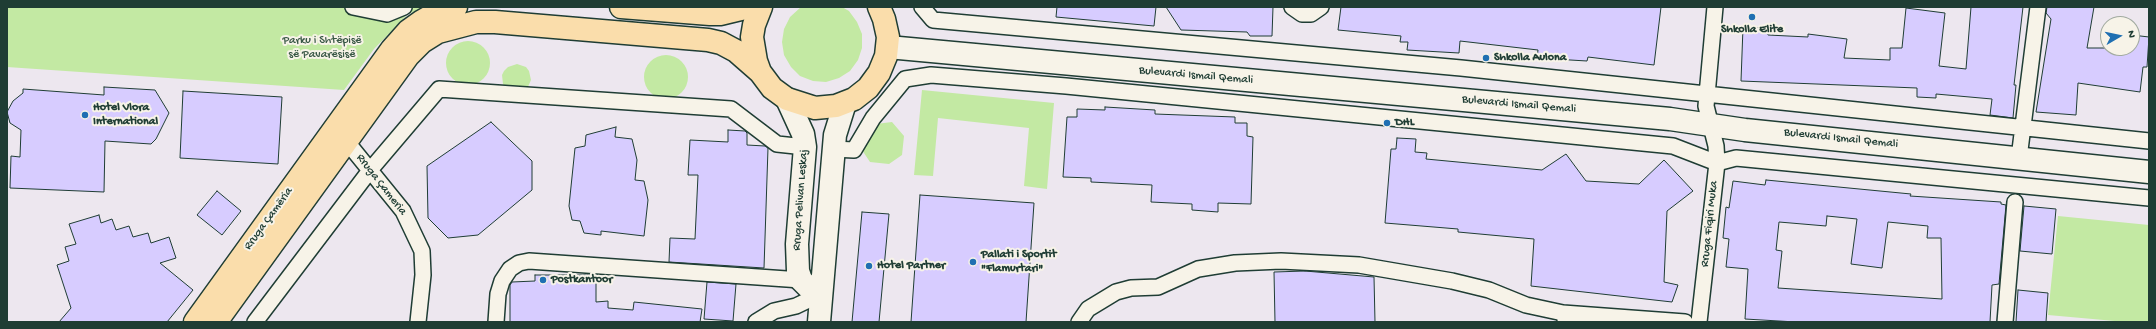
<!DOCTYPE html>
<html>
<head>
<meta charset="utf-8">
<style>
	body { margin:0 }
	#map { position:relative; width:2156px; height:329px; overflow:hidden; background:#ede7ef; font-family:"Gochi Hand",sans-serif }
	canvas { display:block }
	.frame { position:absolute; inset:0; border:8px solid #1f3d34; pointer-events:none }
	.north { position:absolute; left:2100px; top:16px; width:40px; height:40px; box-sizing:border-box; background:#f7f3e8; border:1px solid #a1aaa0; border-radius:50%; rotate:81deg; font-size:11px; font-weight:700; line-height:16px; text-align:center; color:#1f3d34 }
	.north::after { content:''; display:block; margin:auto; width:14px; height:18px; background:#1f6fb2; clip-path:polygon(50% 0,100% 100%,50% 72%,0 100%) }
</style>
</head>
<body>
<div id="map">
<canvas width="2156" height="329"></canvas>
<div class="frame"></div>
<div class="north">N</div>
</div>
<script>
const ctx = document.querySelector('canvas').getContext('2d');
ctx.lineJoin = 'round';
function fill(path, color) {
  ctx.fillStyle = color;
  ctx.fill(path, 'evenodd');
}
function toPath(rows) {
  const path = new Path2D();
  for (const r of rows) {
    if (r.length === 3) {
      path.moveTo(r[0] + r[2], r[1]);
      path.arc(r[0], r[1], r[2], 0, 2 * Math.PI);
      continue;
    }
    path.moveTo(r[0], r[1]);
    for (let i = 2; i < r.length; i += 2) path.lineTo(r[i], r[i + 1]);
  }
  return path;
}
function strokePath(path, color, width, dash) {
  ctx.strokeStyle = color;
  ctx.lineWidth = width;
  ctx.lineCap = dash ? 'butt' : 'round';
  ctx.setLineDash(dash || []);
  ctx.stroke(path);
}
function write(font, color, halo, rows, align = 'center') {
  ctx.font = font + ' "Gochi Hand",sans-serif';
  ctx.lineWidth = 4;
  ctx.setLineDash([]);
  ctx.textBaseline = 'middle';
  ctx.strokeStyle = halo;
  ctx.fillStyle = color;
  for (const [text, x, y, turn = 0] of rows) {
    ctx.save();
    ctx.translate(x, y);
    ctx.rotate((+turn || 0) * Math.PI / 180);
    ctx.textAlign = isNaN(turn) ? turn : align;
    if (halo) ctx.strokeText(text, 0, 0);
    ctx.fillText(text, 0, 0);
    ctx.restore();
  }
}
const green = toPath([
	[7,7,426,7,408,14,374,49,344,90,7,67],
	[842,7,849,11,857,22,862,34,862,48,858,60,850,71,839,78,826,82,813,81,800,76,791,67,784,55,782,42,784,29,790,17,801,7],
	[468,63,22],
	[666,77,22],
	[517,64,526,67,529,71,531,80,527,89,506,88,503,84,502,75,504,71,508,67],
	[922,90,1054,103,1047,189,1024,186,1029,128,938,118,933,176,914,175],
	[892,122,904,136,902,155,889,164,870,162,860,147,876,124],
	[2058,216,2149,225,2149,322,2126,322,2048,315]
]);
const building = toPath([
	[1057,7,1156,7,1154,26,1056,17,1057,7],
	[1166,7,1273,7,1272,36,1250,36,1247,32,1181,30,1166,7],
	[1341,7,1661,7,1654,65,1588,57,1587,61,1537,58,1538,50,1460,41,1459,53,1407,50,1408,42,1400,42,1401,36,1338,30,1341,7],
	[1971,7,2023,7,2014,85,2016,85,2013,118,1990,115,1992,99,1936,94,1936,98,1917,97,1917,88,1741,81,1743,27,1768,28,1768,35,1808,37,1808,34,1847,39,1844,58,1890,60,1890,48,1902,48,1906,8,1945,13,1939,66,1966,69,1971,7],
	[2047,7,2094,7,2087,48,2132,48,2132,35,2149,37,2147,67,2143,67,2140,92,2078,83,2076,115,2036,112,2051,19,2046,13,2047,7],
	[104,87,155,90,169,113,156,139,151,144,105,141,104,192,10,188,11,156,20,157,21,130,10,123,7,112,13,101,23,93,23,89,104,95,104,87],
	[183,91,282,97,278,164,180,158,183,91],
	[1105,107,1155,110,1155,114,1235,117,1235,123,1247,123,1247,136,1253,137,1251,204,1218,203,1218,212,1192,210,1192,204,1151,202,1152,185,1091,182,1091,178,1063,177,1067,117,1077,117,1077,109,1105,110,1105,107],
	[491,122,532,161,532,190,478,235,448,238,428,218,427,166,491,122],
	[616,127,615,137,632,139,637,160,635,180,644,181,648,200,644,236,601,231,601,235,584,233,580,221,572,220,569,206,575,148,585,146,586,135,616,127],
	[728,130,745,131,747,133,747,145,765,146,768,148,764,268,669,262,670,238,695,239,698,175,688,175,690,140,728,142,728,130],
	[1397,138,1416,139,1415,152,1427,153,1426,159,1542,170,1566,154,1586,181,1639,184,1664,160,1693,191,1667,211,1664,282,1678,285,1672,302,1531,286,1534,239,1458,232,1458,229,1385,223,1391,149,1396,149,1397,138],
	[1766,180,1911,194,1910,196,2001,202,2001,204,2006,205,1999,284,1992,285,1990,322,1796,322,1745,319,1748,269,1726,267,1729,239,1723,238,1726,207,1729,208,1733,181,1765,185,1766,180],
	[1827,216,1857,219,1851,264,1882,268,1888,222,1928,226,1927,238,1941,238,1942,299,1778,288,1782,251,1776,250,1779,222,1826,226,1827,216],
	[217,191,241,211,222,235,197,215,217,191],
	[920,195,1034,203,1026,322,911,322,920,195],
	[2024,206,2056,209,2052,254,2020,251,2024,206],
	[862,212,889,214,879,322,852,322,862,212],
	[99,215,101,223,112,219,116,230,129,226,133,237,148,233,151,243,169,237,176,258,160,263,193,290,167,322,59,322,71,308,57,265,69,261,65,247,76,244,69,224,99,215],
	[1305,271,1374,277,1375,322,1275,322,1274,272,1305,271],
	[535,275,596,275,596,302,608,301,608,308,633,310,634,302,702,309,700,322,510,322,510,285,512,282,535,281,535,275],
	[707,282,736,284,733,321,704,319,707,282],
	[2018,290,2048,293,2046,322,2016,322,2018,290]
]);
const street = toPath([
	[353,7,387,14,404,7],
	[922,7,933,20,1461,68,2149,141],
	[1292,7,1302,14,1311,14,1321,7],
	[345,133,347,142,403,211,422,251,423,275,418,322],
	[833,149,854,150,873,118,905,79,931,75,1066,86,1673,146,1717,163,1736,158,2149,198],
	[2019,158,2038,7],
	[1563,313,1685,322],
	[255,322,371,169,439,89,731,109,777,144,805,147],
	[496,322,498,294,502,281,510,269,519,263,529,261,801,280],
	[756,322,774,311,796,306,821,294],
	[1079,322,1088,309,1116,292,1131,288,1158,287,1198,269,1235,263,1281,261,1359,265,1452,281,1489,290,1526,305,1563,313,1566,322],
	[1699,322,1717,163,1716,146,1706,106,1715,7],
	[2005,322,2015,202]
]);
const secondary = toPath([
	[888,47,1670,119,1745,130,2149,172],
	[787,99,803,134,805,147,797,244,798,271,801,280,809,288,821,294],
	[819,322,835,135,845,103]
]);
const primary = toPath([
	[621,7,710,14,720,14,749,7],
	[761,7,754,25,752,37,756,61,760,72,772,88,787,99,815,108,836,106,854,99,868,88,879,73,886,56,888,37,884,19,879,7],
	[195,322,392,49,408,31,422,21,436,13,456,7],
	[216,322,408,56,422,42,438,32,476,22,495,22,708,40,721,43,736,51,760,72]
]);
const markers = [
	[1752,17,4,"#1f6fb2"],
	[1486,58,4,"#1f6fb2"],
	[85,115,4,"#1f6fb2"],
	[1387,123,4,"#1f6fb2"],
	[973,262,4,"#1f6fb2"],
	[869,266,4,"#1f6fb2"],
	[543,280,4,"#1f6fb2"]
];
const poiNames = [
	["Shkolla Elite",1752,30,"center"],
	["Shkolla Aulona",1494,58],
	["Hotel Vlora",93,108],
	["International",93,122],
	["DHL",1395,123],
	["Pallati i Sportit",981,255],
	["\"Flamurtari\"",981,269],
	["Hotel Partner",877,266],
	["Postkantoor",551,280]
];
const parkNames = [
	["Parku i Shtëpisë",322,41],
	["së Pavarësisë",322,55]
];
const streetNames = [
	["Bulevardi Ismail Qemali",1196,76,5],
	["Bulevardi Ismail Qemali",1519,105,5],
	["Bulevardi Ismail Qemali",1841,139,6],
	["Rruga Çameria",381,185,52],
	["Rruga Pelivan Leskaj",801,200,-86],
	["Rruga Çamëria",269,219,-54],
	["Rruga Fiqiri Muka",1710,224,-84]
];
fill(green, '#c3e9a3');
fill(building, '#d7ccff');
strokePath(building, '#1f3d34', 1);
strokePath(street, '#1f3d34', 18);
strokePath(secondary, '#1f3d34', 25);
strokePath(primary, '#1f3d34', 25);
strokePath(street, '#f7f3e8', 15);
strokePath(secondary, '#f7f3e8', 22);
strokePath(primary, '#faddab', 22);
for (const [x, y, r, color] of markers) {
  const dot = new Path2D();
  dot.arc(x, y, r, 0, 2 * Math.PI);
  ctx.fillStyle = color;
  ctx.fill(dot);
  strokePath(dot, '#f7f3e8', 1.5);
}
write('bold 12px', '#1f3d34', '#f7f3e8', poiNames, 'left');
write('12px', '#385745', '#f7f3e8', parkNames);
write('12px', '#1f3d34', '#f7f3e8', streetNames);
</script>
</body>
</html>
